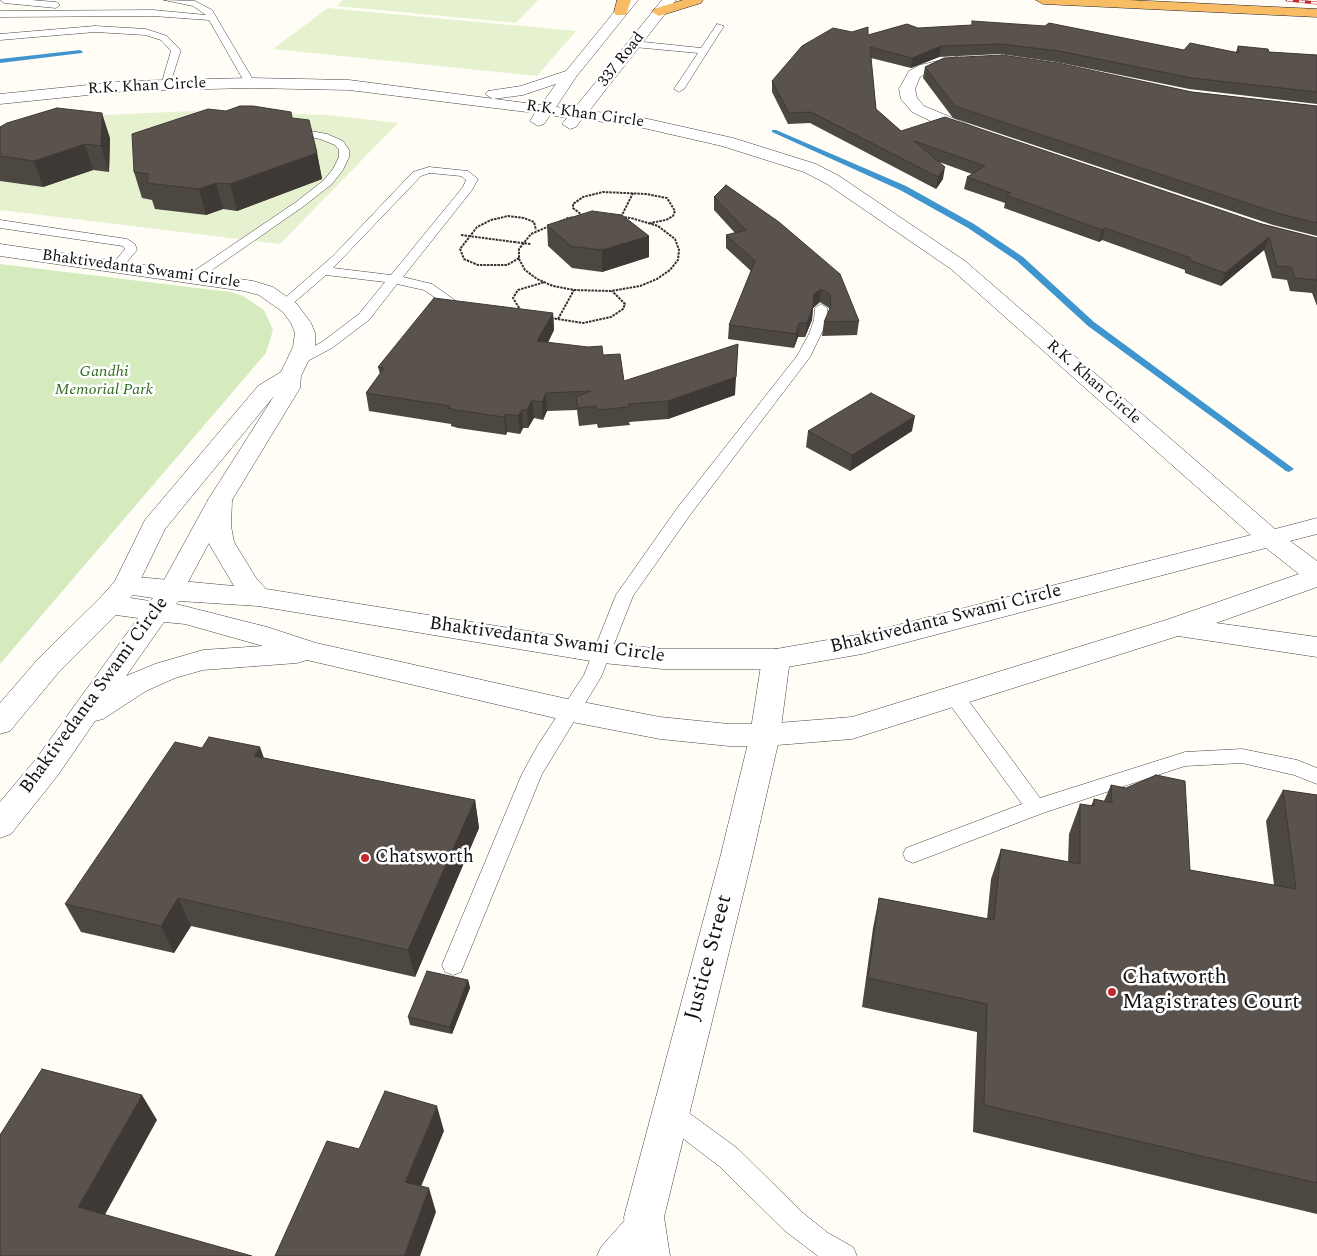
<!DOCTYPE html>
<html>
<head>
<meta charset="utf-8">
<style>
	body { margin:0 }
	canvas { display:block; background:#fffdf5 }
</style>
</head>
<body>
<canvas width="1317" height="1256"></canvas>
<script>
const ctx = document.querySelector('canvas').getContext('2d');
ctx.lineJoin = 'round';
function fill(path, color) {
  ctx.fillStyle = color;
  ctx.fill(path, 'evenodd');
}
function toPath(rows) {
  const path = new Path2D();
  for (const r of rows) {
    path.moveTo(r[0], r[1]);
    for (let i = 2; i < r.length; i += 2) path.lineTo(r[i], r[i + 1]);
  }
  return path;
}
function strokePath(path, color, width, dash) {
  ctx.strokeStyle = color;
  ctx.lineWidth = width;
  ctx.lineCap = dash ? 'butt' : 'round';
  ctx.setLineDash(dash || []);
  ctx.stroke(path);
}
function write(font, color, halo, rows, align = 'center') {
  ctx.font = font + ' Spectral,serif';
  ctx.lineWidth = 5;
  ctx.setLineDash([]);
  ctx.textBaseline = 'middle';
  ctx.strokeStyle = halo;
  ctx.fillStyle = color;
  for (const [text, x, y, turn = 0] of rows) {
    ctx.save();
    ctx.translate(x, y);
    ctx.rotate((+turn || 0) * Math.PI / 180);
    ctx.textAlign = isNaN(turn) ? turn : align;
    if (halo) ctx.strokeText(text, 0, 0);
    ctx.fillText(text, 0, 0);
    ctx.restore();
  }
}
const green = toPath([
	[0,264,230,292,243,296,264,310,273,330,266,353,0,664]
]);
const pitch = toPath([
	[343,0,538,0,516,23,336,6],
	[328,8,576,31,537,76,273,49],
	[195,111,327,115,398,123,280,244,0,210,0,127,78,116]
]);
const stream = toPath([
	[80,50,83,52,82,53,0,63,0,59,80,50],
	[772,130,776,130,906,186,974,224,1023,257,1094,322,1294,469,1289,472,1286,471,1088,326,1017,261,968,228,900,190,772,132,772,130]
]);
const path = toPath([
	[600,215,631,218,658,226,675,239,679,250,678,260,670,270,657,279,640,286,611,291,574,290,553,286,537,279,525,270,519,259,519,249,531,234,568,218,600,215],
	[583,216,573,208,573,204,583,197,603,192,646,194,667,198,675,211,673,216,666,220,650,223],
	[621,217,633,193],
	[461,235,514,242],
	[519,258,507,265,478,265,464,259,460,249,477,227,491,220,508,216,524,218,534,222,536,230],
	[521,311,513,298,518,290,545,282],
	[551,318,583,323,611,317,623,309,625,304,612,291],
	[558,319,574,290]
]);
const service = toPath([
	[0,0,31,0,56,2,60,5,56,8,4,3,0,0],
	[164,0,195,1,212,10,255,83,253,85,245,83,209,20,153,16,0,17,0,11,153,10,206,15,193,6,164,0],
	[717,24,724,26,684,89,679,92,674,89,698,53,634,47,629,44,634,41,701,48,717,24],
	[95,26,146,29,167,36,181,50,169,87,161,85,171,51,161,40,145,35,95,32,0,40,0,34,95,26],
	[289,127,327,134,343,141,349,150,349,157,343,170,332,184,304,206,199,279,191,279,189,276,191,273,296,202,324,180,333,169,339,157,339,150,335,145,320,139,285,132,285,128,289,127],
	[429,167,468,171,478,179,472,190,403,277,432,284,466,308,465,311,455,311,424,290,397,284,369,320,332,348,304,363,294,363,292,360,294,357,322,342,359,314,385,282,326,275,289,307,284,308,278,304,333,256,413,172,429,167],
	[430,173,461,176,466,180,463,187,391,275,333,268,421,176,430,173],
	[0,220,127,239,135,244,137,250,121,269,117,270,111,266,125,249,123,246,0,228,0,220],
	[821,304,827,308,828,320,810,357,690,515,633,596,601,677,542,774,461,972,453,975,445,972,442,965,522,774,538,745,584,675,616,595,678,507,797,356,809,334,814,320,815,308,821,304],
	[955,690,962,692,1040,798,1185,752,1242,749,1297,760,1317,768,1317,784,1294,775,1242,763,1185,766,1043,813,913,863,906,860,903,854,906,848,1022,804,948,702,946,697,948,692,955,690],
	[669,1101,678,1105,737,1148,803,1213,828,1233,853,1247,857,1256,818,1256,785,1231,719,1166,660,1121,657,1113,660,1105,669,1101],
	[641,1208,650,1212,654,1221,650,1230,628,1256,597,1256,601,1247,632,1212,641,1208]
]);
const minor = toPath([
	[960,56,967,60,965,63,930,71,920,77,915,89,917,98,924,106,979,129,981,132,979,135,973,137,939,125,912,112,901,99,899,89,909,71,920,65,960,56],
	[0,244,253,281,273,287,297,304,311,323,315,333,315,347,301,376,300,388,232,500,180,597,171,600,162,597,158,591,208,500,274,396,165,529,135,591,126,594,117,591,113,585,145,520,258,386,281,372,293,347,295,333,291,323,283,312,259,295,244,291,0,256,0,244],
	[776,649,786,652,790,659,780,735,752,858,664,1217,670,1256,628,1256,624,1217,720,858,750,735,762,659,766,652,776,649]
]);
const tertiary = toPath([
	[624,0,638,0,576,77,556,107,574,109,662,0,676,0,589,111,639,117,733,138,816,164,839,176,965,261,1275,529,1317,518,1317,534,1290,541,1317,561,1317,587,1216,623,1317,637,1317,657,1178,636,852,739,765,746,729,746,660,739,572,722,307,660,297,663,203,670,175,678,146,691,103,719,95,721,58,775,11,834,0,838,0,802,36,759,138,618,116,615,58,673,10,731,0,734,0,703,38,659,100,598,117,579,126,576,234,586,208,542,205,526,208,500,211,495,220,492,229,495,232,500,231,526,234,542,256,578,266,589,603,643,663,649,776,649,862,634,1251,535,951,269,827,184,804,172,722,146,639,127,582,119,576,127,570,129,562,124,567,118,550,115,544,124,538,126,530,121,535,113,349,90,250,88,127,91,0,104,0,94,127,81,250,78,349,80,541,105,556,84,523,95,493,99,485,94,488,91,521,86,566,71,624,0],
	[1266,548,1299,574,1166,620,852,717,765,724,729,724,660,717,572,700,316,643,267,627,176,604,179,601,258,606,603,663,663,669,776,669,862,654,1266,548],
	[133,595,153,598,150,601,130,598,133,595],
	[164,622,185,624,263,646,203,650,155,664,126,676,164,622]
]);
const trunk = toPath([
	[617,0,631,0,626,15,616,15,614,12,617,0],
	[683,0,703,0,701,3,659,16,652,12,654,9,683,0],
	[1036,0,1128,0,1317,9,1317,17,1043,4,1036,0]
]);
const rail = toPath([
	[1287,0,1317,3]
]);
const pathBridge = toPath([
	[514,242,531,244]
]);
const wall = toPath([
	[918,28,1184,50,1236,52,1238,46,1269,52,1317,55,1317,104,1189,89,1056,62,1000,54,939,57,911,68,871,58,876,109,901,131,1317,238,1317,306,1312,293,1290,291,1287,280,1272,278,1264,250,1221,286,1185,273,1185,270,1102,240,1099,242,1004,208,1005,203,964,189,967,177,972,174,939,162,943,179,936,189,810,123,788,124,772,92,772,81,868,35],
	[925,67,1192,92,1317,106,1317,236,1273,225,953,118,923,78],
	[226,111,292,118,317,153,322,179,237,211,223,209,206,215,155,209,152,200,142,198,134,172],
	[0,127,110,138,109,172,93,170,43,187,0,181],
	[726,185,859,321,857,335,822,336,824,322,829,311,829,308,820,302,813,308,812,320,805,337,798,337,794,348,728,339,729,325,751,271,726,248,726,235,735,233,714,210,714,197],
	[547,225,649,236,649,257,602,272,572,268,548,246],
	[553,313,554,330,548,343,603,355,624,381,735,395,668,419,629,422,630,425,598,428,597,424,579,426,577,410,547,411,543,420,534,418,528,428,523,428,520,434,507,432,506,435,458,428,451,426,451,424,369,411,366,393,380,374,378,367],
	[808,431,912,431,850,471,806,447],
	[264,758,475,800,479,828,415,977,191,926,174,953,81,932,65,904],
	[1111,785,1190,870,1274,885,1266,821,1283,790,1317,795,1317,1214,973,1132,977,1032,862,1007,873,928,879,898,987,919,991,879,1001,849,1068,862,1069,834,1080,804,1091,806,1094,799,1104,801],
	[468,980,470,988,452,1034,410,1025,408,1017]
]);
const shadedWall = toPath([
	[941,46,939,57,911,68,912,58],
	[102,113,110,138,109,172,101,146],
	[85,144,93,170,43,187,34,161],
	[317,153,322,179,237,211,230,184],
	[945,167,943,179,936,189,938,177],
	[216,183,223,209,206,215,199,189],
	[1105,228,1102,240,1099,242,1102,230],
	[649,236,649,257,602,272,602,250],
	[1269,237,1264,250,1221,286,1225,273],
	[821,289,820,302,813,308,812,320,805,337,807,323,814,294],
	[553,313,554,330,538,359,537,341],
	[799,323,798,337,794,348,796,334],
	[738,344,735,395,668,419,668,401],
	[546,393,547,411,543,420,542,402],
	[532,400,534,418,528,428,527,410],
	[522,410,523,428,520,434,518,416],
	[505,414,507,432,506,435,504,417],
	[915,416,912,431,850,471,852,455],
	[260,747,270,775,254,756],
	[475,800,479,828,415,977,408,950],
	[178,898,191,926,174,953,161,926],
	[468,980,470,988,452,1034,450,1027],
	[142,1095,157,1120,96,1231,78,1207],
	[437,1106,444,1131,413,1206,405,1182],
	[429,1188,436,1212,420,1256,404,1256]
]);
const building = toPath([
	[972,21,1045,26,1049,23,1184,50,1190,43,1239,53,1238,46,1268,49,1269,52,1317,55,1317,92,1192,78,1059,51,1002,44,941,46,912,58,870,47,876,109,901,131,945,117,1262,224,1317,238,1317,281,1317,280,1295,278,1291,267,1277,266,1269,237,1225,273,1189,260,1191,258,1105,228,1102,230,1006,195,1011,193,967,177,985,166,914,141,945,167,938,177,811,112,789,113,772,81,802,46,833,28,852,32,868,27,868,35,907,24,918,28,972,25,972,21],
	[1002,55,1058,63,1192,92,1317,106,1317,223,1277,213,955,106,925,67,944,58,1002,55],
	[240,106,253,106,291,112,292,118,309,120,317,153,230,184,216,183,199,189,147,183,148,174,134,172,132,134,208,109,226,111,240,106],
	[57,108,102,113,101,146,85,144,34,161,0,156,0,127,7,123,57,108],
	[726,185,779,222,840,274,859,321,824,322,831,306,830,294,821,289,814,294,813,306,807,323,799,323,796,334,729,325,755,261,726,235,746,230,714,197,726,185],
	[592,211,622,215,649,236,602,250,571,246,547,225,592,211],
	[434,298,553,313,537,341,588,347,602,346,603,355,620,354,624,381,738,344,736,377,668,401,629,404,629,407,597,410,596,406,578,408,576,397,591,391,546,393,542,402,532,400,527,410,522,410,518,416,505,414,504,417,456,410,448,408,450,406,366,393,384,368,378,367,434,298],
	[871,393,915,416,852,455,808,431,871,393],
	[209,737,260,747,254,756,475,800,408,950,178,898,161,926,65,904,175,742,202,748,209,737],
	[1156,775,1185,781,1190,870,1296,889,1283,790,1317,795,1317,1183,984,1105,987,1004,868,978,879,898,994,920,1001,849,1080,864,1080,804,1094,806,1094,799,1112,803,1111,785,1126,788,1156,775],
	[427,971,468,980,450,1027,408,1017,427,971],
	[42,1069,142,1095,78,1207,252,1256,0,1256,0,1135,42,1069],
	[385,1091,437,1106,405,1182,429,1188,404,1256,275,1256,327,1141,359,1149,385,1091]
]);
const markers = [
	[365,858,5,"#c4262e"],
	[1112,992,5,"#c4262e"]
];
const farStreetnames = [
	["337 Road",622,60,-52],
	["R.K. Khan Circle",147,87,-3],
	["R.K. Khan Circle",585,115,8],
	["Bhaktivedanta Swami Circle",141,270,8],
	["R.K. Khan Circle",1093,383,41]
];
const farParknames = [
	["Gandhi",104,373],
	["Memorial Park",104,391]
];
const streetNames = [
	["Bhaktivedanta Swami Circle",946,620,-14],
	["Bhaktivedanta Swami Circle",547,641,8],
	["Bhaktivedanta Swami Circle",95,696,-54]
];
const poiNames = [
	["Chatsworth",375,858]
];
const nearStreetnames = [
	["Justice Street",710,958,-75]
];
const nearPoinames = [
	["Chatworth",1122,979],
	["Magistrates Court",1122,1004]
];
fill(green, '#d5ebbd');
fill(pitch, '#e6f2cf');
fill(stream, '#3f96cf');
strokePath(service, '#444', 1);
strokePath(minor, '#444', 1);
strokePath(tertiary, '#444', 1);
strokePath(trunk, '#222', 1);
strokePath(path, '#333', 2, [2.5, 1]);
fill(service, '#fff');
fill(minor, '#fff');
fill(tertiary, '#fff');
fill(trunk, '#f7bc64');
strokePath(rail, '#c4262e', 3);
strokePath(rail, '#fff', 2, [6]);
strokePath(pathBridge, '#333', 2, [2.5, 1]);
fill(wall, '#4d4742');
fill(shadedWall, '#3f3936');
fill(building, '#5a524d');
strokePath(building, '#3f3936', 1);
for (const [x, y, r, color] of markers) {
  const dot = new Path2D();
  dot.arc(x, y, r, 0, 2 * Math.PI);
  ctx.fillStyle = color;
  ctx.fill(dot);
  strokePath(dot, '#fff', 2);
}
write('16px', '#111', '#fff', farStreetnames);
write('italic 16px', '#2f6b1f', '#fff', farParknames);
write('19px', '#111', '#fff', streetNames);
write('19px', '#111', '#fff', poiNames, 'left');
write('22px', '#111', '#fff', nearStreetnames);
write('22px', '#111', '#fff', nearPoinames, 'left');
</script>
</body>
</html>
